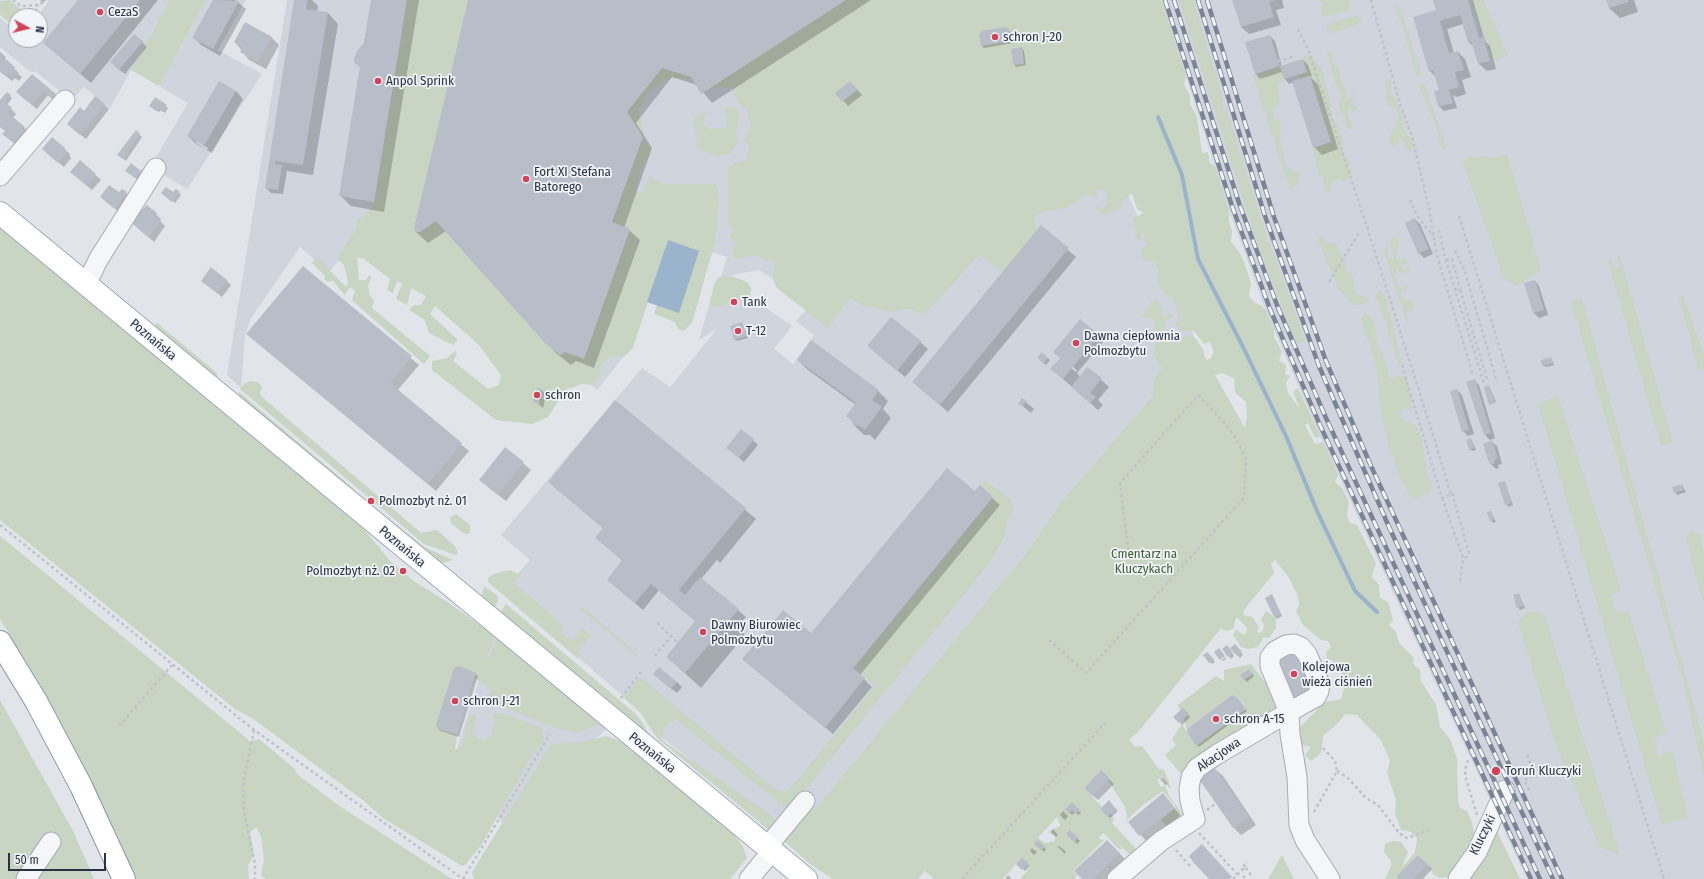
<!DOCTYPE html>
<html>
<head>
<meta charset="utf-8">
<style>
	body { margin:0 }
	#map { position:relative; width:1704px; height:879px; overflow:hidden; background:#e1e5ea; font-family:"Fira Sans Condensed",sans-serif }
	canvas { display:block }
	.north { position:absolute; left:8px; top:8px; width:40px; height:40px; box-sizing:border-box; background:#f1f4f8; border:1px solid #a1a6b0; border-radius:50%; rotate:97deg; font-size:11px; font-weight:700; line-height:16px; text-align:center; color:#293243 }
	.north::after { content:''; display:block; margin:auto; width:14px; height:18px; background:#d44259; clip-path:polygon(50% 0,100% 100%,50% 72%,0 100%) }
	.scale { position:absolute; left:8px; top:853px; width:98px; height:18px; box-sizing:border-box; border:2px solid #293243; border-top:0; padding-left:5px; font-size:12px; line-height:14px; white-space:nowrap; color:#293243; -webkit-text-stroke:3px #f1f4f8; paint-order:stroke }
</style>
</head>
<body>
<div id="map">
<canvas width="1704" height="879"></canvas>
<div class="north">N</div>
<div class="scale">50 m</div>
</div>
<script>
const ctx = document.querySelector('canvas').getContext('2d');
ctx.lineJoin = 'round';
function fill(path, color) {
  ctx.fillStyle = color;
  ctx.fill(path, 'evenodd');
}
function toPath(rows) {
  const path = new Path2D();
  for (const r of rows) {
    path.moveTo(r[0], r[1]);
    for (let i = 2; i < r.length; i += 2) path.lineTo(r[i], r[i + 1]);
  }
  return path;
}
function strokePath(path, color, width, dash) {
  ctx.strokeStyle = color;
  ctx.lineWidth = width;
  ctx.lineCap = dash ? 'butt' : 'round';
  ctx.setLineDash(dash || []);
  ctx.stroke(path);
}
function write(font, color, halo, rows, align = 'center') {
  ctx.font = font + ' "Fira Sans Condensed",sans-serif';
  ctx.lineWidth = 3.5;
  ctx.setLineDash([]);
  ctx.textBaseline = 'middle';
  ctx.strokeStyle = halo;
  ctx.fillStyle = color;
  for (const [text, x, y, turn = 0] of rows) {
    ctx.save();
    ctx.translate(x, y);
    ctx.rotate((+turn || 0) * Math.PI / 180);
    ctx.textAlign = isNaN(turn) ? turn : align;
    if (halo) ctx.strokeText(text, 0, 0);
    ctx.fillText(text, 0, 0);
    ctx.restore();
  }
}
const built = toPath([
	[49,0,170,0,110,108,84,87,69,103,60,91,35,71,32,73,0,47,0,18,16,31,16,40,40,40,40,16,38,16],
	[206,0,246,0,218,50,262,74,187,189,158,171,152,164,188,103,159,86],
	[287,0,974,0,758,256,779,264,978,247,1030,213,1098,183,1124,187,1198,345,1061,502,1027,552,815,811,799,795,775,825,656,733,641,711,629,701,488,581,517,575,530,560,501,535,642,368,670,387,717,329,699,340,717,278,721,277,727,257,668,238,631,347,597,390,579,374,541,421,503,408,527,357,366,229,329,272,300,247,251,318,245,335,241,388,227,375],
	[759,270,780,284,807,309,796,321,814,335,793,364,774,349,792,326,722,277],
	[1161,0,1704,0,1704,879,1527,879,1320,436,1266,311,1229,210],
	[497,634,609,726,508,829,452,764,490,646]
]);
const green = toPath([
	[10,0,29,16,16,16,16,28,0,15,0,1],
	[170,0,206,0,159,86,131,70],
	[407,0,1161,0,1186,76,1184,84,1190,96,1190,104,1197,117,1202,153,1208,152,1210,163,1215,167,1229,210,1229,222,1232,231,1231,242,1240,253,1246,267,1251,284,1249,296,1254,302,1262,306,1266,311,1274,330,1274,337,1282,352,1279,361,1286,365,1285,374,1290,376,1286,383,1288,393,1300,409,1293,392,1298,388,1320,436,1315,438,1308,423,1305,425,1315,444,1323,442,1338,475,1335,482,1342,488,1349,502,1347,516,1350,523,1357,525,1376,563,1372,577,1379,585,1380,598,1388,602,1393,620,1389,625,1396,632,1399,643,1414,658,1413,664,1420,670,1421,681,1436,705,1440,727,1450,739,1457,758,1458,800,1460,808,1467,811,1472,822,1474,833,1472,844,1450,877,1439,878,1433,874,1428,864,1418,855,1398,879,1385,879,1391,866,1391,861,1384,852,1385,844,1393,841,1401,842,1408,852,1402,867,1415,853,1417,838,1411,832,1401,830,1395,813,1396,800,1387,772,1390,761,1381,740,1357,715,1345,714,1337,724,1323,736,1321,753,1311,761,1305,755,1311,747,1302,745,1296,737,1301,726,1325,702,1341,699,1344,689,1342,675,1332,660,1327,659,1326,652,1331,647,1328,641,1321,640,1302,624,1296,611,1299,604,1297,593,1287,575,1275,560,1271,564,1274,573,1244,610,1243,615,1252,617,1259,627,1257,632,1261,633,1265,626,1261,620,1266,611,1276,619,1276,628,1269,638,1264,637,1258,647,1248,649,1241,647,1233,635,1236,630,1244,635,1248,629,1238,618,1235,619,1234,628,1228,631,1222,630,1222,627,1140,730,1129,740,1135,747,1142,746,1159,769,1164,770,1171,788,1169,788,1163,776,1157,780,1161,787,1165,785,1169,796,1182,813,1167,827,1161,820,1176,807,1163,791,1143,805,1126,821,1129,827,1126,822,1127,816,1125,807,1108,780,1110,778,1101,770,1084,788,1102,807,1100,809,1107,817,1111,814,1114,819,1112,823,1136,849,1138,852,1132,857,1113,838,1122,848,1120,850,1103,833,1099,838,1102,840,1106,838,1073,871,1077,875,1074,879,1020,879,1030,867,1022,857,1003,879,934,879,925,871,918,879,833,879,810,864,783,840,810,806,815,810,1027,552,1061,502,1153,396,1154,380,1162,368,1153,354,1156,342,1160,337,1154,331,1156,325,1153,318,1146,319,1142,315,1150,307,1152,300,1157,301,1161,306,1163,316,1167,317,1168,312,1173,316,1166,321,1164,328,1166,332,1170,328,1173,332,1173,341,1177,344,1186,335,1190,335,1197,340,1204,352,1204,355,1207,360,1211,358,1214,352,1210,342,1204,344,1194,331,1182,331,1175,324,1179,316,1174,300,1164,293,1157,280,1159,271,1153,261,1144,260,1140,253,1143,247,1147,246,1146,240,1143,233,1141,234,1141,241,1138,241,1135,237,1137,231,1132,219,1144,213,1137,209,1132,193,1122,201,1120,208,1106,215,1099,212,1095,206,1099,206,1103,209,1107,205,1106,196,1108,193,1100,189,1096,190,1097,196,1094,198,1087,194,1066,208,1042,212,1034,218,1037,230,1003,272,979,255,924,315,908,308,892,312,861,305,850,298,828,328,777,288,773,279,775,263,757,256,734,258,732,252,737,244,729,237,735,231,728,222,728,169,735,163,747,160,749,145,744,139,751,127,747,110,738,102,732,87,720,88,685,78,667,79,649,91,638,110,646,143,652,153,641,167,635,191,641,194,650,177,663,184,716,184,719,195,715,242,692,323,684,331,678,329,675,322,654,314,657,304,668,240,633,348,625,356,609,357,600,366,601,375,593,385,582,384,565,390,548,417,532,424,496,420,432,370,432,361,447,358,455,351,457,354,453,361,488,389,499,385,501,375,478,344,435,306,430,314,458,340,453,345,429,333,424,319,409,310,414,305,421,305,426,296,411,288,407,305,396,299,402,284,397,281,393,293,387,290,390,279,364,259,357,257,359,280,366,280,369,275,371,277,368,286,370,296,374,300,372,308,430,356,424,364,352,300,355,291,350,287,345,295,333,281,328,282,324,279,325,276,312,263,317,257,346,287,348,282,344,265,337,258,356,229,357,220,366,215,374,202],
	[1222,373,1234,378,1235,392,1246,402,1247,416,1245,428,1215,375],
	[1057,817,1060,826,1048,832,1055,836,1055,841,1045,843,1038,838],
	[1179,0,1193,0,1224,102,1222,103,1224,111,1227,111,1267,238,1265,240,1265,242,1269,242,1305,341,1297,344,1256,239],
	[1319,0,1351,0,1351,2,1348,11,1322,17,1321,9,1323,4],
	[1471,0,1483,0,1508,55,1494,61],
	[1394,6,1399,7,1401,11,1422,76,1417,76,1402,24],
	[1356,16,1360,18,1361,23,1332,33,1327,29,1327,24],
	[1327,51,1331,52,1334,64,1340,70,1339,75,1348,99,1353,97,1352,88,1355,98,1351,103,1358,109,1353,112,1349,105,1347,112,1353,129,1347,129,1343,114,1340,110,1339,104,1342,98,1334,79],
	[1305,54,1310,55,1322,70,1331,105,1332,118,1338,126,1343,142,1343,152,1349,162,1351,174,1344,182,1339,179,1332,182,1329,191,1325,190,1323,177,1319,176,1313,148,1331,142,1310,76,1300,79,1298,75,1307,72,1303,59],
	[1280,66,1284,79,1277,86,1280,98,1278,104,1272,108,1274,119,1280,120,1281,123,1280,143,1286,166,1293,171,1298,172,1299,176,1297,186,1291,186,1287,179,1253,76],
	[1389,80,1392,85,1391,94,1396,99,1402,117,1402,126,1405,133,1412,140,1414,148,1410,151,1406,148,1402,138,1399,138,1398,145,1392,146,1389,139,1399,118,1396,108,1389,106,1385,98,1387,95,1385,89,1385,81],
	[1424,83,1446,147,1442,150,1435,123,1419,86],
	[730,106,739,112,736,135,738,143,729,155,720,156,711,154,696,148,697,135,693,122,697,114,706,112,702,122,709,129,725,128,728,119,724,108],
	[1507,154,1541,270,1517,286,1504,278,1463,162,1469,157,1486,156,1492,158],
	[0,224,365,526,363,528,390,561,415,582,449,603,482,627,484,625,496,634,486,659,489,659,498,636,599,721,598,726,576,732,558,729,484,699,487,694,489,695,492,690,475,678,457,735,455,749,458,749,462,744,469,717,472,714,475,715,476,719,472,732,478,739,485,740,491,735,496,721,491,715,502,713,542,728,544,741,531,756,482,844,466,864,462,866,383,818,364,801,252,718,235,709,0,520],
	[1320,236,1323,236,1326,243,1335,242,1344,260,1345,270,1351,273,1354,282,1354,289,1356,295,1368,297,1369,301,1358,305,1352,304,1347,299,1339,289,1318,241],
	[1393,237,1399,239,1396,259,1406,260,1407,264,1401,266,1402,269,1409,268,1409,273,1401,273,1397,268,1395,275,1399,288,1408,285,1408,288,1400,292,1404,301,1412,299,1415,308,1406,312,1409,322,1407,323,1383,248,1386,247,1390,259,1394,258,1391,241],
	[1620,256,1673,443,1661,446,1608,261,1611,259,1614,269,1620,268,1617,257],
	[723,276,731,276,747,282,751,288,750,296,718,307,711,306,710,302,715,282],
	[1380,291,1385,295,1402,363,1399,366,1379,301,1376,298,1376,293],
	[1683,295,1704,355,1704,371,1699,372,1679,296],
	[1582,299,1701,732,1704,744,1704,778,1684,683,1571,301],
	[1365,313,1370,316,1375,326,1377,348,1382,352,1388,375,1391,378,1404,376,1408,383,1412,407,1411,411,1404,408,1400,414,1404,422,1414,424,1422,439,1427,476,1433,487,1429,493,1418,498,1411,497,1400,477,1388,443,1381,412,1378,376,1372,351,1361,321,1362,315],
	[157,323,217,373,217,378,216,379,154,327],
	[250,381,257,382,262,386,260,394,262,397,421,533,437,530,455,546,458,554,456,555,424,544,240,389,244,384],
	[239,392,356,491,330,477,237,396],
	[1558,397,1621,590,1611,596,1615,612,1629,613,1666,732,1655,738,1657,755,1672,751,1688,818,1662,824,1538,403],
	[986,481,1011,500,1013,509,1007,520,1005,535,990,562,794,804,786,807,778,805,777,801,676,719,669,723,663,731,662,739,666,743,772,816,774,821,774,826,770,831,657,738,640,712,624,698,640,677,775,789,784,791,789,790,875,686,855,668,994,497,982,485],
	[456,514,470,525,470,532,467,534,463,533,451,523,450,517],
	[387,517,424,547,453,560,443,563,432,561,404,538],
	[1691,532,1699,534,1704,553,1704,600,1702,599,1686,536],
	[0,536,250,741,259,739,295,769,297,774,338,805,452,879,267,879,261,876,264,860,261,836,256,827,250,832,254,855,248,865,249,879,136,879,116,832,60,722,39,682,0,619],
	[510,570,520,575,514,583,564,626,560,632,572,641,582,628,591,635,578,652,580,655,577,658,488,582,488,578,494,574],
	[484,586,498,596,498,602,492,611,484,604,482,596],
	[506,604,638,716,652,739,498,616],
	[581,607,583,607,639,656,637,656,581,610],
	[1527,612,1539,612,1545,617,1620,855,1600,847,1555,742,1518,622],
	[1251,664,1264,681,1269,680,1284,709,1182,775,1165,755,1176,745,1172,739,1182,724,1196,746,1246,708,1237,697,1232,695,1187,729,1178,705,1216,676,1224,681,1224,670],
	[0,700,73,831,94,879,0,879],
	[606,736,631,745,738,833,735,836,743,847,747,858,730,879,474,879,472,872,551,744,582,742],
	[1495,827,1520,879,1467,879],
	[1282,855,1294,879,1268,879]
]);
const water = toPath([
	[668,240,699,251,679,313,647,302]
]);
const shadow = toPath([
	[40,0,46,0,43,3],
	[79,0,158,0,91,83,44,43],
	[214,0,235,0,246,9,220,56,201,45,193,37],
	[295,0,312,0,318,6,317,12,328,13,338,24,313,175,287,171,283,194,271,193,266,188],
	[372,0,419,0,384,212,351,206,341,196,361,68,356,63,364,43],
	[469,0,871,0,712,103,697,85,672,77,636,123,652,148,624,228,629,230,640,240,594,368,576,361,571,365,556,353,446,231,428,243,416,232,415,226],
	[1234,0,1282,0,1284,8,1276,10,1281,25,1249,34,1241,27],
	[1436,0,1473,0,1485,41,1490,46,1496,69,1487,71,1479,64,1474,47,1468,41,1463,24,1447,29,1454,53,1458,52,1465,59,1471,77,1462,80,1466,94,1457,97,1453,95,1457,108,1444,111,1439,106,1441,90,1436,77,1430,71,1438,11],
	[1607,0,1634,0,1638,12,1620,18,1609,8],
	[1008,30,1011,32,1013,43,984,48,982,46,980,35],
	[1270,36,1275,41,1282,67,1303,60,1308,65,1312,76,1310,77,1318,84,1338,149,1322,155,1314,147,1294,82,1289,84,1285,79,1282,72,1260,79,1256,74,1246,43],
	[271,37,279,45,266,69,249,60,235,42],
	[142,42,147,47,125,74,116,67],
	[1022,48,1024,51,1026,65,1016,67,1014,64],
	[0,52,6,57,4,59,19,73,18,74,22,77,19,81,15,78,12,81,0,71],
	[32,75,60,99,57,103,48,95,37,109,22,97],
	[850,82,862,95,848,106,837,93],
	[236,91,243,99,212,153,196,144,188,136],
	[196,140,208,148,207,150,196,143],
	[7,93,12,98,7,105,16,114,13,118,29,132,19,147,8,138,6,131,0,127,0,101],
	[155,98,168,108,165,113,161,110,159,112,152,108],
	[104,104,109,109,86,139,73,129,84,112],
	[136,132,142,137,126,161,121,157],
	[52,138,70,154,69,155,71,158,64,167,48,154],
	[80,162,101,180,92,190,71,172],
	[176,190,181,195,175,203,165,195,173,194],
	[126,193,131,198,120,213,101,197],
	[147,206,161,219,160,221,165,226,154,242,128,219,143,210],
	[1415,219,1420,224,1433,254,1424,258,1419,253],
	[1041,227,1076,257,948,412,921,389],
	[303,268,419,365,397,391,469,451,436,491,248,334],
	[226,280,231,285,222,297,202,281],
	[1535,281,1539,286,1548,315,1539,318,1534,313],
	[1080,321,1104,341,1077,373,1080,377,1088,368,1109,387,1098,400,1103,405,1098,410,1052,369,1060,359,1076,372,1077,370,1058,355],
	[742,323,748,338,737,341,735,339],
	[920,342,928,349,905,377,868,346],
	[1042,354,1050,360,1046,365,1040,360],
	[1551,358,1554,365,1546,367,1543,365],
	[798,360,878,391,888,401,883,409,891,418,875,440,870,435,864,435,854,425,856,405,808,370],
	[1474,380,1479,385,1495,438,1490,440,1485,435,1480,423,1467,382],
	[1489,386,1496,402,1490,404],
	[536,390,541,390,546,394,543,408,534,401],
	[1457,390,1462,395,1474,434,1468,436,1463,431],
	[1022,399,1034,409,1031,413,1019,403],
	[616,401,756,519,720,563,717,560,701,579,746,617,737,627,745,635,701,688,667,657,696,621,659,590,643,610,616,587,608,580,623,561,597,538,604,529,549,482],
	[1471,439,1476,450,1472,451,1470,449],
	[753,440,758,445,744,462,733,453],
	[1492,442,1497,446,1502,464,1498,465,1499,468,1496,469,1491,464],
	[506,449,531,470,506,501,488,487],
	[1505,482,1513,505,1508,507,1500,483],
	[1682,485,1686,492,1677,495,1674,488],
	[975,493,992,498,1000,505,860,675,872,687,833,734,743,659,811,634],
	[1491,512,1496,522,1493,523,1488,513],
	[1519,594,1525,608,1520,610,1518,607],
	[1272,596,1282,616,1277,619,1275,617],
	[1237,647,1243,655,1240,658,1232,648],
	[1229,648,1234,656,1231,659,1228,655],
	[1207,653,1215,662,1212,664,1204,655],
	[1225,657,1226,659,1223,661,1222,660],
	[459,667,478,676,459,737,441,731,438,729],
	[1251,672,1254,676,1247,682,1242,676],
	[1311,672,1320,691,1298,701,1290,693],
	[659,679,677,682,682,687,677,693],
	[1239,701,1247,711,1199,747,1197,745],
	[1183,709,1190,717,1182,725,1175,717],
	[1215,769,1223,776,1256,825,1241,835,1234,828,1201,779],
	[1101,771,1114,784,1098,800,1085,788],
	[1163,777,1168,784,1165,785,1160,779],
	[1163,795,1181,816,1148,843,1129,822],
	[1109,802,1118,811,1110,818,1101,809],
	[1072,803,1081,813,1078,815,1075,812,1072,815,1066,809],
	[1063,811,1068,816,1065,820,1060,815],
	[1053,829,1058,835,1056,837,1051,832],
	[1070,832,1080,841,1077,844,1068,834],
	[1107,841,1127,861,1108,879,1083,879],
	[1038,842,1046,849,1044,852,1036,844],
	[1059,846,1066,852,1065,854,1058,847],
	[1032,848,1037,852,1034,855,1030,851],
	[1022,859,1030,866,1025,871,1017,864],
	[1427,864,1432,869,1423,879,1401,879],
	[1008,875,1012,879,1005,879]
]);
const stream = toPath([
	[1158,117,1182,175,1198,259,1244,349,1286,436,1317,511,1355,591,1377,612]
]);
const building = toPath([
	[78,0,140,0,80,74,43,43],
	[213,0,239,1,213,49,192,38],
	[294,0,307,0,306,9,328,12,303,165,275,161,275,164,282,165,278,190,265,188],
	[371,0,407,0,374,202,339,196,360,66,355,64,354,58,357,51,364,43],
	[468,0,846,0,701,94,691,77,662,68,627,112,643,137,612,222,630,229,584,359,565,352,560,355,545,343,436,221,420,232,415,232,414,229],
	[1232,0,1276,0,1269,2,1274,17,1241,27],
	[1433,0,1468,0,1479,38,1483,37,1490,61,1478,64,1471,41,1468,42,1460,15,1440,21,1449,53,1458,51,1464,70,1455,72,1459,87,1449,90,1453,103,1438,107,1434,91,1439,90,1433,70,1429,72,1413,17,1436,10],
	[1606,0,1628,0,1629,2,1609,8],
	[245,22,272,37,258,62,240,52,243,48,234,42],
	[1005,27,1009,29,1011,41,981,46,979,35,982,31],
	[134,34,143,41,119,70,110,62],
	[1270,35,1280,66,1255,74,1245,42],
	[1022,47,1024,64,1013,65,1011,49],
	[0,54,15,67,14,69,17,72,13,77,10,74,7,77,0,72],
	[1303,59,1307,72,1284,79,1280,66],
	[32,74,56,94,52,99,43,91,32,105,16,92],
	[1310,76,1331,142,1313,148,1292,81],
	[219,81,236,91,204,146,187,136],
	[850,81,857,90,842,102,835,93],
	[7,92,11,95,5,102,12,108,8,113,25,127,22,129,24,131,14,143,2,134,5,131,0,127,0,100],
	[95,96,105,104,80,135,67,124,80,107,84,111],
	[155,97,167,105,163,112,158,109,156,111,149,106],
	[136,130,140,134,123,159,117,155],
	[52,137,65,148,64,150,67,152,58,163,42,149],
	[80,160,96,174,87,186,70,172],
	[131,163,141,171,143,169,147,172,141,182,125,171],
	[109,185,119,192,122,189,127,192,115,209,100,197],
	[166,187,173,192,176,189,180,192,172,202,161,193],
	[138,205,143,209,147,205,157,213,155,216,161,220,149,238,127,219],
	[1415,218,1429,249,1418,254,1405,223],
	[1041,225,1069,248,940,405,912,382],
	[303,266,412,356,390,383,462,443,428,484,246,334],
	[211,267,227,280,217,293,201,281],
	[1535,280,1544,310,1533,313,1524,283],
	[891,317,921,341,897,371,867,346],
	[1080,319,1099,335,1063,379,1050,369,1060,358,1053,352],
	[742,322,747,336,734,340,730,326],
	[811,340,879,390,872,400,882,407,865,430,859,426,853,425,852,421,846,416,856,403,797,360],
	[1042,352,1048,358,1044,363,1037,358],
	[1551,357,1553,363,1542,366,1541,360],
	[1087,367,1102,378,1090,393,1096,397,1090,403,1071,387],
	[1475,379,1491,433,1484,435,1466,382],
	[1489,385,1495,403,1489,405,1484,387],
	[537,388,542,389,539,404,533,402],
	[1457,389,1469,430,1462,432,1450,391],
	[1022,398,1027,401,1022,406,1018,404],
	[615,400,746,508,679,590,685,595,700,577,739,609,685,673,666,657,695,621,651,584,635,603,607,580,622,560,595,538,603,528,548,482],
	[741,429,754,439,739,458,726,448],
	[1471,438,1474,448,1469,450,1466,440],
	[1492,440,1498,459,1494,460,1495,463,1490,465,1483,444],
	[505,447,524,462,498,495,479,480],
	[947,468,975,491,980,485,993,497,853,668,865,678,825,728,742,659,783,610,811,633],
	[1505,481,1512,503,1505,505,1498,483],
	[1682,484,1684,490,1674,493,1672,487],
	[1491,511,1494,520,1490,521,1487,512],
	[1519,593,1524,606,1517,608,1513,595],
	[1272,594,1281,614,1274,617,1265,598],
	[1235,644,1242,652,1237,656,1230,648],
	[1227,645,1233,653,1228,657,1222,649],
	[1219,648,1225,656,1220,660,1214,652],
	[1207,652,1214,659,1209,663,1203,655],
	[1282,653,1299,653,1313,683,1309,684,1308,690,1309,693,1298,698,1292,693,1289,694,1275,665],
	[459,666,476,673,457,735,438,729,436,725,454,668],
	[659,667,677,682,671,689,653,674],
	[1249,669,1253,674,1244,680,1240,675],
	[1232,695,1237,697,1246,709,1196,746,1188,734,1187,729],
	[1183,708,1189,714,1179,723,1173,717],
	[1215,768,1249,817,1233,828,1199,779],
	[1101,770,1110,778,1092,796,1084,788],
	[1163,793,1175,808,1139,836,1128,822],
	[1109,800,1116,809,1107,817,1100,809],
	[1072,802,1080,810,1076,814,1072,810,1069,814,1065,809],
	[1070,830,1078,838,1074,842,1066,834],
	[1038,840,1045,847,1041,850,1034,844],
	[1107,840,1120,853,1093,879,1082,879,1074,871],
	[1202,844,1232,877,1230,879,1209,879,1193,862,1189,856],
	[1418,855,1428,864,1413,879,1398,879,1397,876],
	[1022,857,1028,863,1022,870,1016,864]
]);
const path = toPath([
	[13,0,21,6,40,5,44,0],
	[1371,0,1401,107,1412,136,1429,208,1437,256,1473,375],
	[31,16,39,6],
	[1298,29,1308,49,1368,230,1434,438,1451,495,1442,498,1402,365],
	[1278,61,1296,56],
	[1410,200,1418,217,1433,236],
	[1459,216,1664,879],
	[1439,230,1444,254,1484,383],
	[1455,250,1465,272,1497,382],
	[1446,260,1452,259,1460,289],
	[1329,282,1360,231],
	[1455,290,1460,289,1488,382],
	[1452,493,1469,553,1463,561],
	[1442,498,1463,558,1460,581],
	[0,525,254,730,463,879],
	[657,623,678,643],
	[1049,640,1086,673,1244,498,1246,458,1235,437,1223,421,1198,395,1120,483,1129,555],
	[655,656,671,636],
	[621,698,641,672],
	[119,726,172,665],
	[254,730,243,784,244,812,255,864,255,879],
	[1527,755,1535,775,1524,780,1531,793],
	[1468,760,1465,771,1466,779,1477,815],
	[1337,771,1347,777,1366,798,1378,805,1399,833,1407,838,1429,830],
	[1207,810,1215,804],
	[1314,812,1337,771,1335,761,1322,747],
	[1199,833,1238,875],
	[1176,850,1190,866],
	[1245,867,1244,865,1247,862],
	[1243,876,1247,879],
	[463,879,550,734],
	[962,879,1106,722],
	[1233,879,1245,867,1251,875]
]);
const minor = toPath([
	[0,176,65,100],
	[86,285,98,260,156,168],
	[767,847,805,801],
	[26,879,51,842],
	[749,879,772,851],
	[1117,879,1161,841,1195,819,1190,801,1189,789,1191,777,1197,768,1216,755,1289,712,1316,697,1319,691,1320,684,1307,654,1301,647,1294,644,1286,645,1275,651,1270,657,1270,666,1289,712,1290,734,1297,777,1299,825,1305,840,1330,879],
	[1458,879,1477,852,1505,790]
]);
const major = toPath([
	[0,213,806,879]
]);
const highway = toPath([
	[0,642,36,701,81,786,124,879]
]);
const rail = toPath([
	[1165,0,1232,206,1270,309,1319,423,1531,879],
	[1174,0,1239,203,1277,305,1326,418,1540,879],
	[1198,0,1265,216,1319,366,1389,527,1553,879],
	[1207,0,1274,217,1326,361,1371,466,1562,879]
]);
const markers = [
	[100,12,4,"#d44259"],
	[995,37,4,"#d44259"],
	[378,81,4,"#d44259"],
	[526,179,4,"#d44259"],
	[734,302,4,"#d44259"],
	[738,331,4,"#d44259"],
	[1076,343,4,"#d44259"],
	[537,395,4,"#d44259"],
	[371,501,4,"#d44259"],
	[403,571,4,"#d44259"],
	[703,632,4,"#d44259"],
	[1294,674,4,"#d44259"],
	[455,701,4,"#d44259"],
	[1216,719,4,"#d44259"],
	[1496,771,5,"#d44259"]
];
const poiNames = [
	["CezaS",108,12],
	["schron J-20",1003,37],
	["Anpol Sprink",386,81],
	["Fort XI Stefana",534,172],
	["Batorego",534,187],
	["Tank",742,302],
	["T-12",746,331],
	["Dawna ciepłownia",1084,336],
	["Polmozbytu",1084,351],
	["schron",545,395],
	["Polmozbyt nż. 01",379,501],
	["Polmozbyt nż. 02",395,571,"right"],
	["Dawny Biurowiec",711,625],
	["Polmozbytu",711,640],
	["Kolejowa",1302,667],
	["wieża ciśnień",1302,682],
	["schron J-21",463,701],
	["schron A-15",1224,719],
	["Toruń Kluczyki",1505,771]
];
const streetNames = [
	["Poznańska",153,340,40],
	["Poznańska",402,547,40],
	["Poznańska",652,753,39],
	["Akacjowa",1219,755,-34],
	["Kluczyki",1483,835,-64]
];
const parkNames = [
	["Cmentarz na",1144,554],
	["Kluczykach",1144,569]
];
fill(built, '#cfd4dd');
fill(green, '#c7d5c2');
fill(water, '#9bb3cc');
fill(shadow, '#0003');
strokePath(stream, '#9bb3cc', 4);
fill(building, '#b8bec8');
strokePath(minor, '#a6acb5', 21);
strokePath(major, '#a0a9b7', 24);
strokePath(highway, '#8892a2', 24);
strokePath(path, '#bfc3c9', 2.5, [3, 3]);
strokePath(minor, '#f4f6f8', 19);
strokePath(major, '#fff', 22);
strokePath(highway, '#fff', 22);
strokePath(rail, '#7a8495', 4.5);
strokePath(rail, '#f1f4f8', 3, [9]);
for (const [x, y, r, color] of markers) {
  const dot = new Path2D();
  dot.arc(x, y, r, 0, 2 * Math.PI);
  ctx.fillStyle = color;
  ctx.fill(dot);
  strokePath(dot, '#f1f4f8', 1.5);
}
write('13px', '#293243', '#f1f4f8', poiNames, 'left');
write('13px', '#293243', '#f1f4f8', streetNames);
write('13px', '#3e5f35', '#f1f4f8', parkNames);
</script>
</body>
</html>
